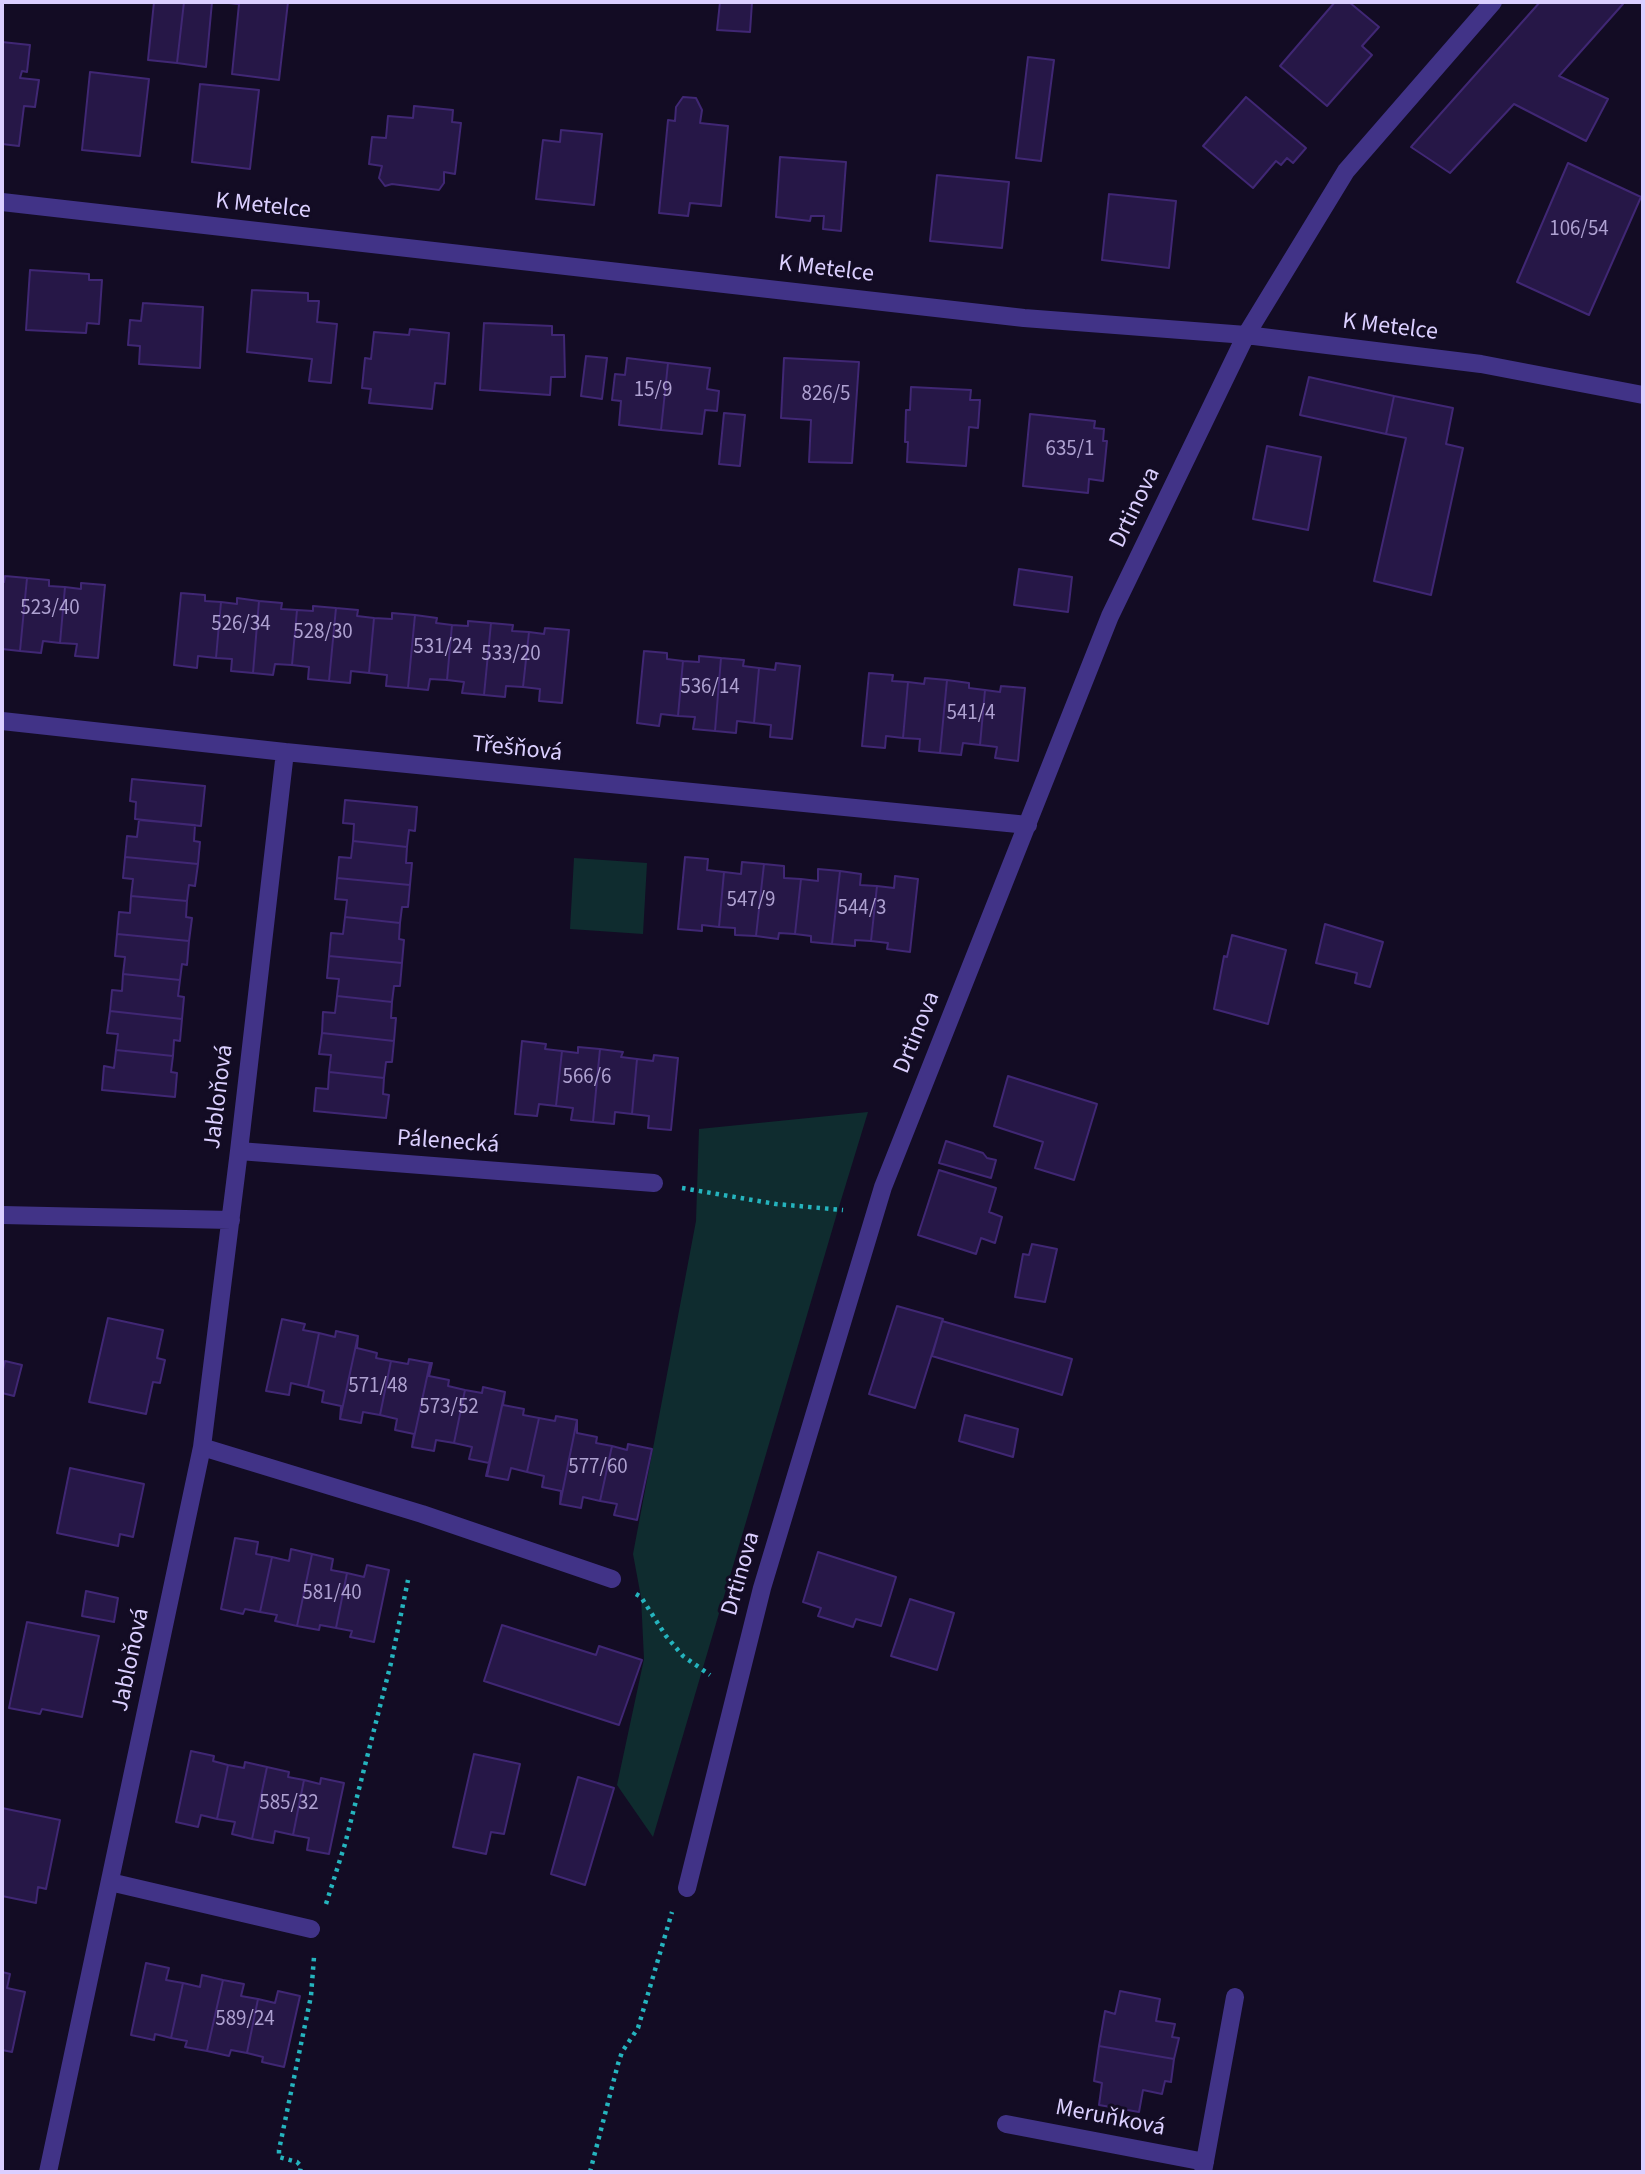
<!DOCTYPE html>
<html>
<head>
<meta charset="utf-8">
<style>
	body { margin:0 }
	#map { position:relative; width:1645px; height:2174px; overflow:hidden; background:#130c24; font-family:"Source Sans 3",sans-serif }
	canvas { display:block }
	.frame { position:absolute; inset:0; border:4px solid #dbcfff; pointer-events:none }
</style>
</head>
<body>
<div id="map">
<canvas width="1645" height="2174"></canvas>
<div class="frame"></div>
</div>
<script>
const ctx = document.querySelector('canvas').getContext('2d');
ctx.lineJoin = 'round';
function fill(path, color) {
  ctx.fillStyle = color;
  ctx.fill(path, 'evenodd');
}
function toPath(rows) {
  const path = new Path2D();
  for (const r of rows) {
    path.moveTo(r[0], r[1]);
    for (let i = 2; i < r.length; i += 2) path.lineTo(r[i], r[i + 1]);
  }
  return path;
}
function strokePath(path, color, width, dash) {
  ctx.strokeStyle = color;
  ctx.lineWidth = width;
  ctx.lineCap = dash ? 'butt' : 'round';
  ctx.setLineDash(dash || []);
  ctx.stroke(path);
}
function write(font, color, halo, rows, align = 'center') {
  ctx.font = font + ' "Source Sans 3",sans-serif';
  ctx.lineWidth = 6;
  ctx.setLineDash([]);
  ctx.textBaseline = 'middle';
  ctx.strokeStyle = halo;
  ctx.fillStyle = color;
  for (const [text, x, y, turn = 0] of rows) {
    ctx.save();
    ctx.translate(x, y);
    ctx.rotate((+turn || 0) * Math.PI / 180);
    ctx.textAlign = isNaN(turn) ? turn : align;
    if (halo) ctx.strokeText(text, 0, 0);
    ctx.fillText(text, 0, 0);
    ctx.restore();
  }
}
const green = toPath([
	[574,858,647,863,643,934,570,929],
	[868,1112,838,1210,653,1837,617,1785,644,1659,641,1597,633,1554,696,1221,699,1129]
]);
const building = toPath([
	[154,2,184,2,177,63,148,60,154,2],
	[184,2,212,2,206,67,177,63,184,2],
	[219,2,288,2,279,80,232,74,239,4,219,2],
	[720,2,752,2,750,32,717,30,720,2],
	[1335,2,1349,2,1379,27,1362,46,1372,55,1327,106,1280,66,1335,2],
	[1540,2,1620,2,1623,4,1559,76,1608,99,1586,141,1514,104,1450,173,1411,147,1540,2],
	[2,42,30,45,27,72,22,71,20,78,39,80,35,107,24,106,19,146,2,144,2,42],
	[1028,57,1054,60,1041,161,1016,158,1028,57],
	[90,72,149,79,140,156,82,150,90,72],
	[200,84,259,90,250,169,192,162,200,84],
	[683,97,696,98,702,110,700,123,728,126,721,206,690,203,688,216,659,213,668,120,675,121,676,107,683,97],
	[1246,97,1306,148,1293,163,1287,158,1281,165,1276,161,1253,188,1203,146,1246,97],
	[414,106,453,110,452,122,461,123,455,174,444,172,444,183,439,190,392,184,385,186,379,178,382,166,369,164,372,137,386,138,388,116,413,118,414,106],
	[561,130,602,134,594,205,536,199,543,140,560,142,561,130],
	[780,157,846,162,841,231,823,229,824,216,811,216,810,221,776,217,780,157],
	[1568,163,1641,197,1589,315,1517,282,1568,163],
	[937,175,1009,182,1002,248,930,241,937,175],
	[1109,194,1176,201,1169,268,1102,260,1109,194],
	[30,270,89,274,89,280,102,280,99,324,87,323,86,333,26,330,30,270],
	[252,290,308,293,308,301,319,301,317,322,337,324,331,383,309,381,312,359,247,352,252,290],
	[143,303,203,307,200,368,139,364,140,346,128,345,130,320,141,321,143,303],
	[484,323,552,326,552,335,564,335,565,377,551,377,550,395,480,390,484,323],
	[410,329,449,333,445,384,435,383,432,409,369,403,371,389,362,388,365,358,371,359,374,332,409,335,410,329],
	[586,356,607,358,602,399,581,396,586,356],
	[627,358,668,363,661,430,619,425,621,401,612,400,615,374,625,375,627,358],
	[784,358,859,362,852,463,809,462,811,420,781,418,784,358],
	[668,363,710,368,707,389,719,391,717,411,705,410,702,434,661,430,668,363],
	[1309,377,1394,396,1386,434,1300,415,1309,377],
	[911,387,971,390,970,400,980,400,978,428,969,427,966,466,907,462,908,442,905,442,906,410,910,410,911,387],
	[1394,396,1453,408,1446,444,1463,448,1431,595,1374,581,1406,438,1386,434,1394,396],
	[724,413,745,415,740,466,719,464,724,413],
	[1030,414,1095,421,1094,428,1104,429,1103,441,1107,441,1103,481,1089,479,1088,493,1023,486,1030,414],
	[1267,446,1321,457,1308,530,1253,519,1267,446],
	[1019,569,1072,577,1068,612,1014,605,1019,569],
	[5,576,27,578,20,651,2,649,2,582,4,582,5,576],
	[27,578,49,580,49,586,65,587,60,643,43,641,41,653,20,651,27,578],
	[81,583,105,585,98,658,75,656,77,644,60,643,65,587,81,589,81,583],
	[181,593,205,595,205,601,221,602,216,658,198,656,197,668,174,665,181,593],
	[237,598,259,601,253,673,231,671,232,659,216,658,221,602,237,604,237,598],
	[259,601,282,603,281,609,297,610,292,665,275,664,273,675,253,673,259,601],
	[313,606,336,608,329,681,308,679,309,667,292,665,297,610,313,611,313,606],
	[336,608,358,610,357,616,374,618,369,673,351,671,350,683,329,681,336,608],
	[392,613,415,615,408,688,386,686,387,675,369,673,374,618,392,619,392,613],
	[415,615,437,618,436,623,452,625,447,680,430,679,428,690,408,688,415,615],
	[468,621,491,623,484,695,462,693,464,682,447,680,452,625,468,626,468,621],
	[491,623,513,625,512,631,529,632,523,687,506,686,505,697,484,695,491,623],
	[545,628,569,630,562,703,539,701,540,689,523,687,529,632,544,634,545,628],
	[644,651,667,653,667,659,683,661,678,716,661,714,659,726,637,723,644,651],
	[699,656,721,658,715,731,693,729,695,717,678,716,683,661,699,662,699,656],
	[721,658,744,660,743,666,759,668,754,723,737,721,736,733,715,731,721,658],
	[776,663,800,666,792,739,770,737,771,725,754,723,759,668,775,670,776,663],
	[869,673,893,675,892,681,908,682,903,738,886,736,885,748,862,746,869,673],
	[925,678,947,680,940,753,919,751,920,739,903,738,908,682,924,684,925,678],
	[947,680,969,683,969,688,985,690,980,745,963,743,961,755,940,753,947,680],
	[1001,686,1025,688,1018,761,995,758,997,747,980,745,985,690,1000,692,1001,686],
	[132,779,205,786,201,826,135,819,136,802,130,801,132,779],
	[345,800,417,807,415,831,409,830,407,847,353,841,354,824,343,823,345,800],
	[139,820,195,825,194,841,200,842,198,864,125,857,127,836,137,837,139,820],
	[353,841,407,847,406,863,412,863,410,885,337,878,339,857,351,858,353,841],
	[125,857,198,864,195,886,189,885,187,901,131,896,133,879,123,878,125,857],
	[685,857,708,859,707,870,724,872,719,927,702,925,702,931,678,929,685,857],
	[742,862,764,864,756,936,735,935,735,928,719,927,724,872,741,874,742,862],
	[764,864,784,866,784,878,801,879,795,934,779,933,778,939,756,936,764,864],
	[818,869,840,871,832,944,811,942,811,936,795,934,801,879,818,881,818,869],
	[840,871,861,874,860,885,877,886,871,941,855,940,855,946,832,944,840,871],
	[895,876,918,879,910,952,887,949,888,943,871,941,877,886,894,888,895,876],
	[337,878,410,885,408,907,402,907,400,923,345,917,347,900,335,899,337,878],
	[131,896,187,901,186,917,192,918,189,941,117,934,119,912,130,913,131,896],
	[345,917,400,923,399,939,404,940,402,963,329,956,331,933,343,934,345,917],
	[1325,924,1383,942,1370,987,1355,983,1357,973,1316,963,1325,924],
	[117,934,189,941,187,965,182,964,180,980,123,974,125,957,115,956,117,934],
	[1232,935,1286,950,1268,1024,1214,1009,1224,956,1227,957,1232,935],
	[329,956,402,963,400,986,394,986,392,1002,337,996,339,979,327,978,329,956],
	[123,974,180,980,178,996,184,997,182,1019,110,1011,112,990,122,991,123,974],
	[337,996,392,1002,391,1018,396,1018,394,1041,322,1033,323,1012,335,1013,337,996],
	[110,1011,182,1019,180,1041,174,1040,173,1056,116,1050,118,1034,107,1033,110,1011],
	[322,1033,394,1041,392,1062,386,1062,384,1078,329,1072,331,1055,319,1054,322,1033],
	[522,1041,546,1044,545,1049,562,1051,556,1106,539,1104,537,1116,515,1114,522,1041],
	[578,1047,600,1049,593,1122,571,1120,573,1108,556,1106,562,1051,578,1053,578,1047],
	[600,1049,623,1052,621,1057,637,1059,632,1114,615,1112,614,1124,593,1122,600,1049],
	[116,1050,173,1056,171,1072,177,1073,175,1097,102,1090,104,1066,114,1068,116,1050],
	[654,1055,678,1058,671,1130,648,1128,649,1116,632,1114,637,1059,653,1061,654,1055],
	[329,1072,384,1078,383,1094,389,1095,386,1118,314,1111,316,1088,328,1089,329,1072],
	[1008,1076,1097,1104,1074,1180,1035,1168,1043,1142,994,1126,1008,1076],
	[946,1141,983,1153,987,1158,996,1160,991,1178,939,1163,946,1141],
	[939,1170,996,1188,989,1212,1002,1217,995,1243,981,1238,976,1254,918,1235,939,1170],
	[1032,1244,1057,1249,1045,1302,1015,1297,1023,1254,1029,1255,1032,1244],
	[897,1306,943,1319,915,1408,869,1394,897,1306],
	[108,1318,163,1330,157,1358,165,1360,160,1383,153,1382,146,1414,89,1402,108,1318],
	[282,1319,305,1324,303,1330,319,1333,308,1387,291,1383,289,1395,266,1391,282,1319],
	[942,1321,1072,1359,1062,1395,932,1356,942,1321],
	[336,1331,358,1336,340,1419,341,1406,322,1402,324,1391,308,1387,319,1333,335,1337,336,1331],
	[358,1336,357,1348,377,1353,376,1358,391,1361,380,1415,363,1412,361,1423,340,1419,358,1336],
	[409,1359,430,1363,412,1447,414,1434,395,1430,397,1419,380,1415,391,1361,408,1364,409,1359],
	[5,1361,22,1365,14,1396,2,1393,2,1374,5,1361],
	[430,1363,432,1363,429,1376,449,1380,448,1386,465,1390,454,1443,436,1440,434,1451,412,1447,430,1363],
	[483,1387,505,1392,486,1476,489,1463,469,1459,472,1447,454,1443,465,1390,482,1393,483,1387],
	[505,1392,503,1405,524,1409,523,1415,539,1418,527,1472,511,1468,508,1480,487,1476,505,1392],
	[965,1415,1018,1429,1013,1457,959,1441,965,1415],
	[556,1416,577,1420,560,1504,561,1491,542,1487,544,1476,527,1472,539,1418,555,1421,556,1416],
	[577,1420,577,1433,597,1437,596,1443,612,1446,600,1501,583,1497,581,1508,560,1504,577,1420],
	[628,1444,652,1449,637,1520,614,1515,617,1504,600,1501,612,1446,627,1450,628,1444],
	[70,1468,144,1484,133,1537,120,1534,118,1546,57,1533,70,1468],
	[235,1538,258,1542,256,1554,272,1557,260,1612,245,1609,243,1614,221,1609,235,1538],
	[291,1549,312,1554,297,1626,275,1621,277,1615,260,1612,272,1557,289,1561,291,1549],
	[818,1552,896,1577,881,1626,856,1619,853,1627,818,1616,821,1608,803,1602,818,1552],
	[312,1554,333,1559,331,1570,347,1573,336,1628,320,1625,319,1630,297,1626,312,1554],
	[367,1565,389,1570,374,1642,350,1637,352,1631,336,1628,347,1573,364,1577,367,1565],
	[86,1591,118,1598,114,1622,82,1616,86,1591],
	[910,1599,954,1613,937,1670,891,1656,910,1599],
	[27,1622,99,1636,82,1717,42,1709,40,1714,9,1708,27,1622],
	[502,1625,596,1655,599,1646,642,1660,619,1725,484,1681,502,1625],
	[191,1751,214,1756,213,1761,228,1765,217,1819,201,1815,198,1827,176,1822,191,1751],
	[474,1754,520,1764,504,1834,491,1832,486,1854,453,1847,474,1754],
	[245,1762,267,1767,252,1839,232,1834,235,1822,217,1819,228,1765,244,1768,245,1762],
	[267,1767,289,1772,288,1777,304,1780,293,1835,275,1831,273,1843,252,1839,267,1767],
	[578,1777,614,1788,585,1885,551,1874,578,1777],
	[321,1778,344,1783,329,1854,307,1850,309,1838,293,1835,304,1780,320,1784,321,1778],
	[2,1808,60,1820,46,1889,38,1887,36,1903,2,1896,2,1808],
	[146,1963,169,1968,166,1980,183,1983,171,2038,155,2034,154,2040,131,2035,146,1963],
	[2,1972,10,1974,7,1988,25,1992,12,2052,2,2050,2,1972],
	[202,1975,223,1980,207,2051,185,2047,187,2041,171,2038,183,1983,200,1987,202,1975],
	[223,1980,244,1984,241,1996,258,1999,247,2053,231,2050,229,2056,207,2051,223,1980],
	[278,1991,300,1996,284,2067,262,2062,263,2057,247,2053,258,1999,275,2003,278,1991],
	[1120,1991,1160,1999,1156,2021,1175,2024,1172,2037,1179,2038,1174,2059,1099,2046,1105,2011,1115,2014,1120,1991],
	[1099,2046,1174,2059,1171,2082,1165,2081,1162,2094,1143,2090,1139,2112,1099,2105,1102,2083,1094,2081,1099,2046]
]);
const path = toPath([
	[682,1188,776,1204,843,1210],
	[636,1594,641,1597,666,1636,683,1656,710,1675],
	[326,1904,345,1844,391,1663,408,1580],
	[300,2172,301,2166,297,2162,279,2157,279,2150,311,1996,314,1957],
	[590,2172,618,2064,622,2052,638,2028,672,1912]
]);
const minor = toPath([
	[2,202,1024,318,1246,335,1481,364,1643,395],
	[2,721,285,752,1028,825],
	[239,1151,654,1183],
	[2,1215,231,1220],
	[202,1447,422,1514,612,1579],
	[110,1882,311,1929],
	[687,1888,762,1588,883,1187,1110,616,1246,335,1346,171,1493,2],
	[1006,2124,1205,2162],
	[48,2172,202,1447,239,1151,285,752],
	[1203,2172,1235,1997]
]);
const numberNames = [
	["106/54",1579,230],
	["15/9",653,391],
	["826/5",826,395],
	["635/1",1070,450],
	["523/40",50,609],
	["526/34",241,625],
	["528/30",323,633],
	["531/24",443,648],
	["533/20",511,655],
	["536/14",710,688],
	["541/4",971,714],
	["547/9",751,901],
	["544/3",862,909],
	["566/6",587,1078],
	["571/48",378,1387],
	["573/52",449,1408],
	["577/60",598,1468],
	["581/40",332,1594],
	["585/32",289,1804],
	["589/24",245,2020]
];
const streetNames = [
	["K Metelce",263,207,6],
	["K Metelce",826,270,7],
	["K Metelce",1390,328,7],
	["Drtinova",1136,508,-64],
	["Třešňová",517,750,6],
	["Drtinova",918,1033,-68],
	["Jabloňová",220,1097,-83],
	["Pálenecká",448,1143,4],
	["Drtinova",742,1574,-74],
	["Jabloňová",132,1660,-78],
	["Meruňková",1110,2119,11]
];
fill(green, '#0f2c2f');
fill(building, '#261747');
strokePath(building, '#402774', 2);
strokePath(path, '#25b4be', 4.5, [3.5, 5]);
strokePath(minor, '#413387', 18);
write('21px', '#aea1d1', null, numberNames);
write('24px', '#dbcfff', '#130c24', streetNames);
</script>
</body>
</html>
